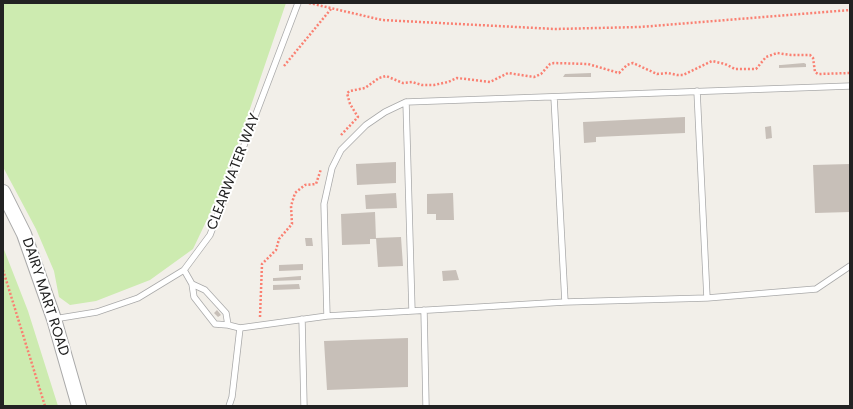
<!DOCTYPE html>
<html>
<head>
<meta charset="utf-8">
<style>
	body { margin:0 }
	#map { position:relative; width:853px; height:409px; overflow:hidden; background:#f2efe9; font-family:Poppins,sans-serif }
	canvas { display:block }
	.frame { position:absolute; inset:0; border:4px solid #222; pointer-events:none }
</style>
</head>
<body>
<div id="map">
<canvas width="853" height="409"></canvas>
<div class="frame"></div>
</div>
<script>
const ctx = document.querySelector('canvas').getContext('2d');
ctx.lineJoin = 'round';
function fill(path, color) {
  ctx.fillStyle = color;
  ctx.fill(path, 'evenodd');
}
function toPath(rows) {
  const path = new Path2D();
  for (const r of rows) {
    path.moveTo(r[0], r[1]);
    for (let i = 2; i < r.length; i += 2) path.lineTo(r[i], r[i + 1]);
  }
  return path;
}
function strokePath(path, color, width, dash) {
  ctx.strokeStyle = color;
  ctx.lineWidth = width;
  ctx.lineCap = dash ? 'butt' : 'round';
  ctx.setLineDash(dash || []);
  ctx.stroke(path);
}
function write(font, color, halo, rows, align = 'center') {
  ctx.font = font + ' Poppins,sans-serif';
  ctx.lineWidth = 4;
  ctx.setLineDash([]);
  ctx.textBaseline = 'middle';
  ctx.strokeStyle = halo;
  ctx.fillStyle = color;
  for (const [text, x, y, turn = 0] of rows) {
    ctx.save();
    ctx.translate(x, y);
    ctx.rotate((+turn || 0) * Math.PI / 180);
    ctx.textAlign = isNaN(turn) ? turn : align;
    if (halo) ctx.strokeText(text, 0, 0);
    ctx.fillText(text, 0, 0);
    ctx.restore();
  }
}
const grass = toPath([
	[3,3,286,3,225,182,193,249,150,280,96,301,70,305,59,297,54,271,36,229,3,167],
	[3,247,28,311,58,406,3,406]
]);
const building = toPath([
	[804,63,806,64,806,67,779,68,779,65,781,65],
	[591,73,591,77,563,77,565,74],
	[685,117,685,133,596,137,596,142,584,143,583,122],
	[771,126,772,138,766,139,765,127],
	[396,162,396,183,357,185,356,164],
	[850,164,850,212,815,213,813,165],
	[396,193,397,208,366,209,365,195],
	[453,193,454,220,436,220,436,214,427,214,427,194],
	[375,212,376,239,370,239,370,244,342,245,341,214],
	[401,237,403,266,378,267,376,238],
	[305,238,312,238,313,246,306,246],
	[303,264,303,270,279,271,279,265],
	[456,270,459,280,443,281,442,271],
	[301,276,301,280,273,281,273,278,275,278],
	[299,284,300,289,273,290,273,285],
	[217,310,221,315,218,317,214,313],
	[408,338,408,387,327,390,324,341]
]);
const path = toPath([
	[309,3,382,20,555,29,640,27,850,10],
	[284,66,331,9],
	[341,135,358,117,350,104,347,93,350,91,365,88,379,78,386,76,403,83,412,82,422,85,434,85,448,82,457,78,490,82,508,73,534,77,541,74,550,64,554,63,588,64,619,73,627,65,633,63,657,74,668,73,677,75,683,75,712,61,725,64,735,69,756,69,766,57,777,53,791,55,810,55,813,58,815,72,818,74,850,73],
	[3,270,45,406],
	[260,317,262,264,276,250,279,239,292,224,291,206,295,193,305,185,316,184,321,169]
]);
const service = toPath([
	[697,91,707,298],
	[554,97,565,302],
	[184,270,192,284,194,297,215,324,228,325,240,328,327,316,565,302,707,298,816,289,850,266],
	[192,284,205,290,226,313,228,325],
	[424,310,426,406],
	[412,311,406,102,850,86],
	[327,316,324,204,332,168,341,150,366,125,385,112,406,102],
	[54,319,97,312,138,298,184,270,210,235,298,3],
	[302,319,304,406],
	[229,406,232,397,240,328]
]);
const tertiary = toPath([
	[3,192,24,234,54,319,79,406]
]);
const streetNames = [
	["CLEARWATER WAY",234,172,-69],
	["DAIRY MART ROAD",45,297,72]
];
fill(grass, '#cdebb0');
fill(building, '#c7bfb8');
strokePath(service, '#a9a9a9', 7);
strokePath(tertiary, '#a9a9a9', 16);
strokePath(path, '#fa8072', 2.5, [2, 2]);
strokePath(service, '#fff', 5.5);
strokePath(tertiary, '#fff', 14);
write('14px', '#222', '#fff', streetNames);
</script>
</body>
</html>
